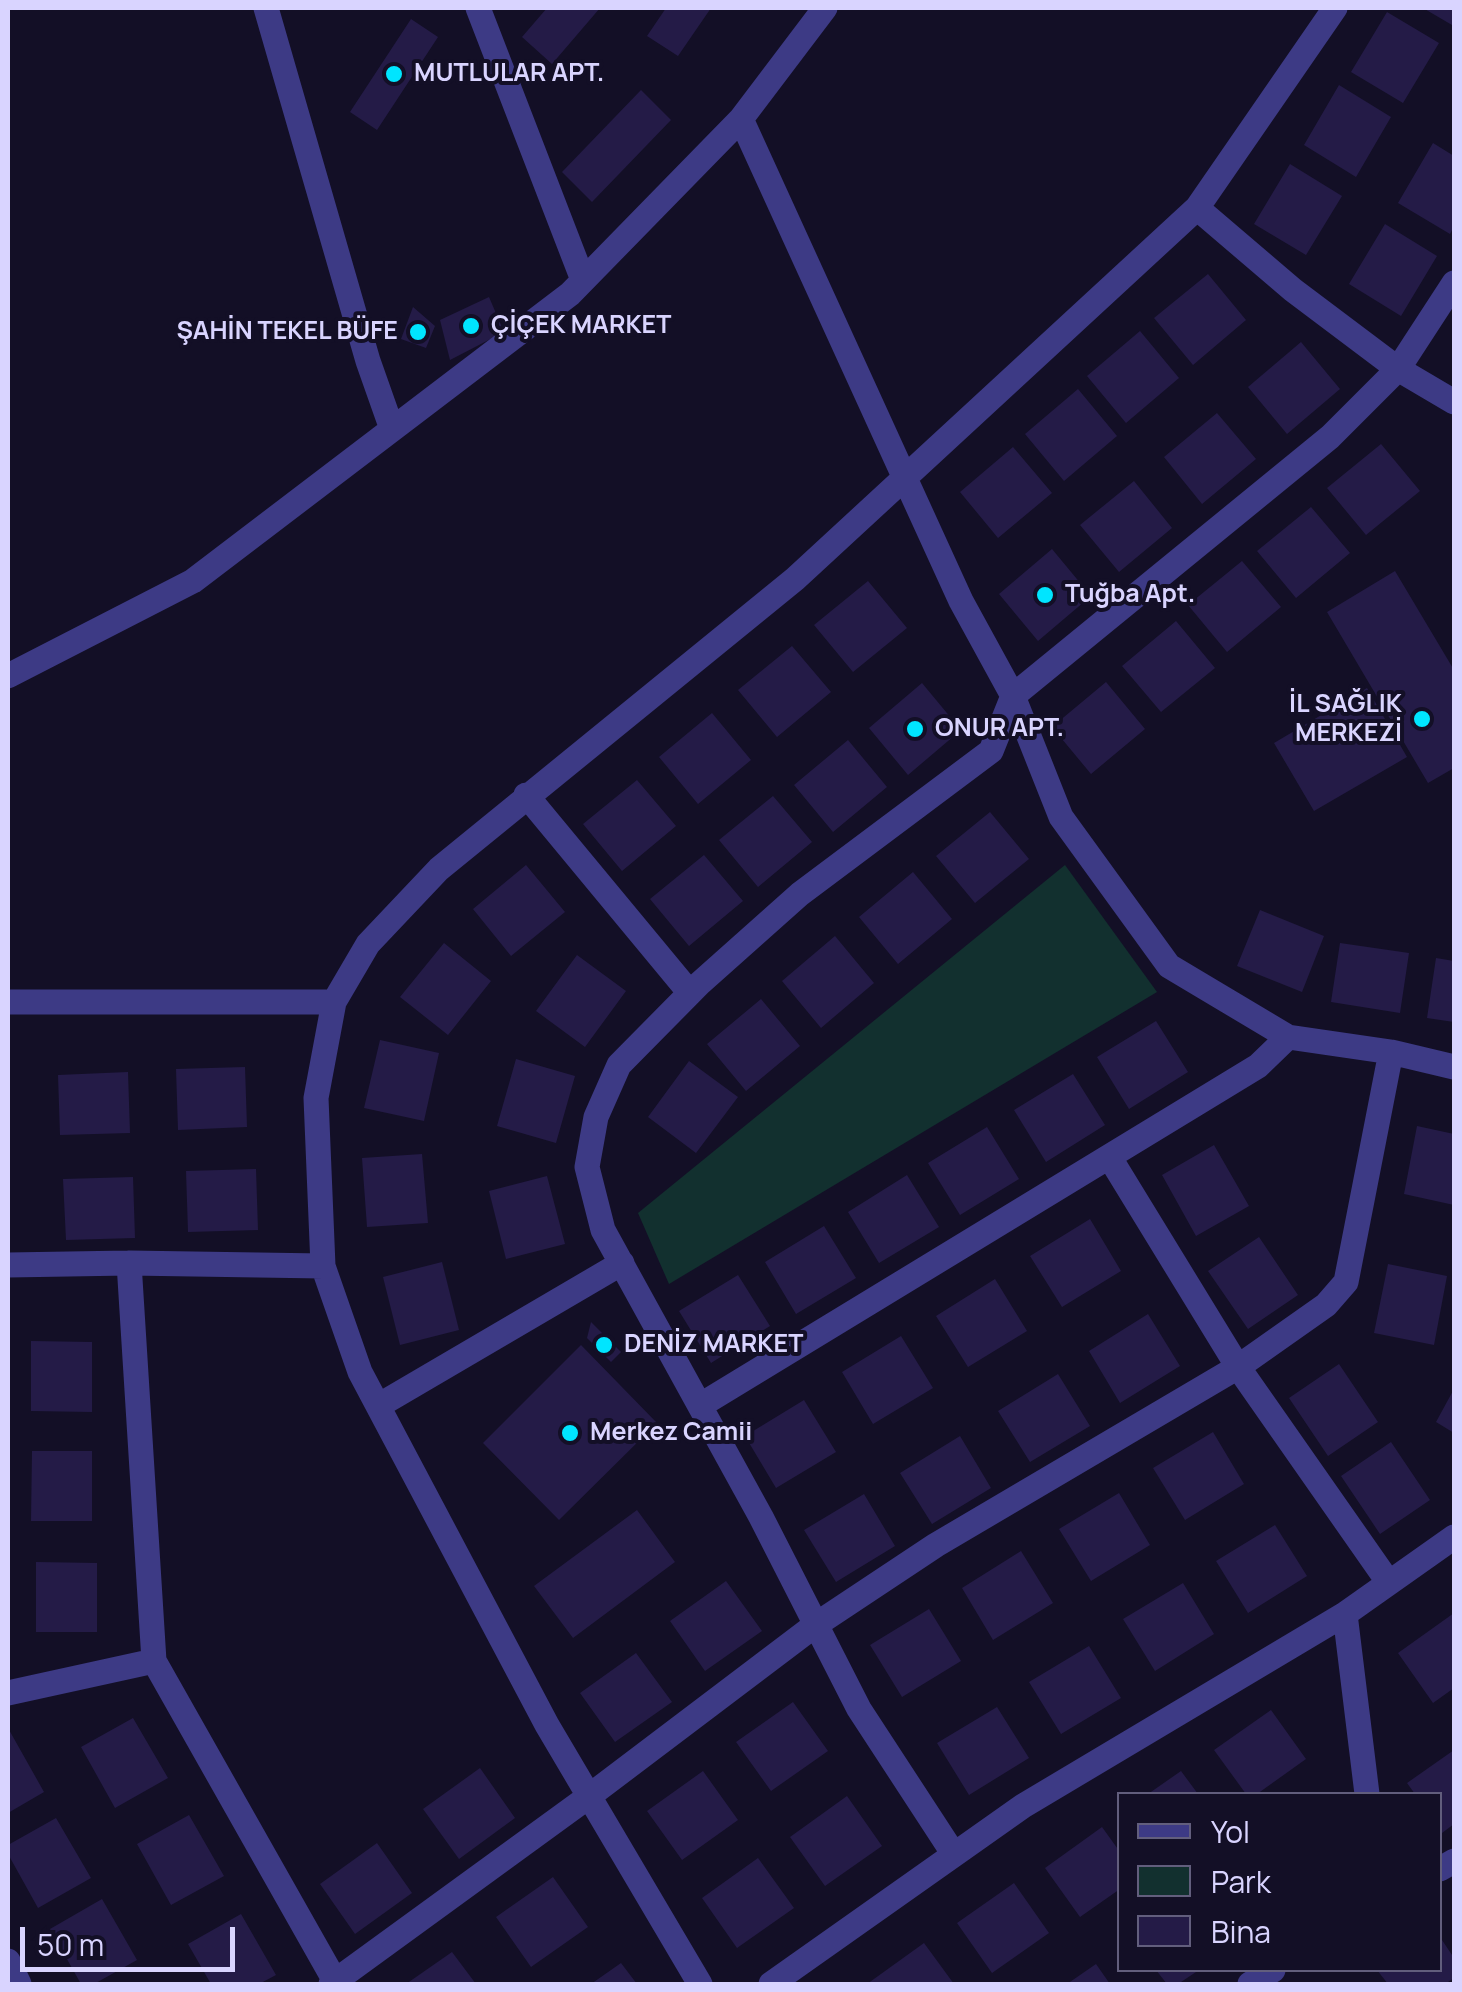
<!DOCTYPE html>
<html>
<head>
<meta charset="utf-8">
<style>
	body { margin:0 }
	#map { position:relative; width:1462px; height:1992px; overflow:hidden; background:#130f26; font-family:Manrope,sans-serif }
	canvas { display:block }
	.frame { position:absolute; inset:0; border:10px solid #d9d4ff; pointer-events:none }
	.legend { position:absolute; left:1117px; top:1792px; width:325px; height:180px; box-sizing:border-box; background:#130f26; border:2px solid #625e7d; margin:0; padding:12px 18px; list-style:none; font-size:30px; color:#d9d4ff }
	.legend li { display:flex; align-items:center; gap:20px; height:50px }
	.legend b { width:50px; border:2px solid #625e7d }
	.scale { position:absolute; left:20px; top:1927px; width:215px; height:45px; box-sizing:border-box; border:5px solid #d9d4ff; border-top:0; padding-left:12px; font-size:30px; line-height:35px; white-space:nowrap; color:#d9d4ff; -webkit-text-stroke:8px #130f26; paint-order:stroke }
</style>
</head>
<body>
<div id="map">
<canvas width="1462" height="1992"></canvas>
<div class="frame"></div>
<ul class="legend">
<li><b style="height:12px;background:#3d3a85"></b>Yol</li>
<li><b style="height:28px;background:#12302f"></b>Park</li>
<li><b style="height:28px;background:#241b47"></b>Bina</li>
</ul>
<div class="scale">50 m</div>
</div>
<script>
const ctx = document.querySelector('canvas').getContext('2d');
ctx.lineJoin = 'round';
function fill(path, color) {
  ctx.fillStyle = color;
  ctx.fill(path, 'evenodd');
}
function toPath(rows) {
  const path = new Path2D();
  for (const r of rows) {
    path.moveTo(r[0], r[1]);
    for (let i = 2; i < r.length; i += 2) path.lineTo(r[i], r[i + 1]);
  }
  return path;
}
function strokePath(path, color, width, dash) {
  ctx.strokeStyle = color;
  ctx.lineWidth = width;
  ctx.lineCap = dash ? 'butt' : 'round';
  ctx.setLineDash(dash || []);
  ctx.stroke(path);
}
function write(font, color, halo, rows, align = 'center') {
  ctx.font = font + ' Manrope,sans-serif';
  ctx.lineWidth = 8;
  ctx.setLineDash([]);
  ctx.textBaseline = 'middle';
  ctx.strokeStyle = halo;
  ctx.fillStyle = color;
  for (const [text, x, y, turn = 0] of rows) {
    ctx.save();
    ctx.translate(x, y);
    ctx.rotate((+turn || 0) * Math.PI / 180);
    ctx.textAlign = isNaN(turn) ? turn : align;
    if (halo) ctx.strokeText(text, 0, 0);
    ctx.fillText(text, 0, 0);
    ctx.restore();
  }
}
const green = toPath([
	[1065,865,1157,992,669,1284,638,1213]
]);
const building = toPath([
	[547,8,600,8,552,64,522,37],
	[666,8,711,8,678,56,647,36],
	[1423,8,1454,8,1454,20,1452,25],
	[1387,12,1439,43,1403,103,1351,72],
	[411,19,438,37,377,130,350,112],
	[1339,85,1391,117,1356,177,1304,145],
	[641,90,671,120,592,202,562,172],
	[1433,143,1454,156,1454,226,1450,234,1398,203],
	[1290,164,1342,196,1306,255,1254,224],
	[1385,224,1437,256,1401,316,1349,284],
	[1208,274,1246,320,1193,365,1154,318],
	[489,297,504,332,450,360,440,320],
	[413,307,435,326,426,348,401,339],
	[1140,331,1179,378,1126,423,1087,376],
	[1301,342,1340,389,1287,434,1248,387],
	[1078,389,1117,436,1064,481,1025,434],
	[1217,413,1256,459,1202,504,1164,457],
	[1381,444,1420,491,1366,535,1327,488],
	[1013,447,1052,493,998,538,960,492],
	[1134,481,1172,528,1119,572,1080,525],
	[1311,507,1350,553,1296,598,1257,551],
	[1052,549,1091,596,1038,641,999,594],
	[1242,561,1281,607,1227,652,1188,605],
	[1395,571,1454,670,1454,768,1428,783,1327,612],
	[868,581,907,628,853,672,814,625],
	[1176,621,1215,668,1161,712,1122,666],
	[792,646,831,692,777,737,738,690],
	[1106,682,1145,729,1091,774,1052,727],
	[922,683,961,730,908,775,869,728],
	[1367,688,1407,757,1314,811,1274,743],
	[712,713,751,760,698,804,659,757],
	[848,740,887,787,833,832,794,785],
	[637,780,676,826,622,871,583,824],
	[773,796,812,842,758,887,719,840],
	[990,812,1029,859,975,903,936,856],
	[704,855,743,901,689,946,650,899],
	[526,865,565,912,511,956,473,909],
	[913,872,952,919,898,964,859,917],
	[1260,910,1324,936,1302,992,1237,966],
	[835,936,874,983,821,1028,782,981],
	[444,943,491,981,448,1035,400,997],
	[1340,943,1409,953,1400,1013,1331,1002],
	[577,955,626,991,585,1047,536,1011],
	[1436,958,1454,961,1454,1022,1427,1018],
	[761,999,800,1046,746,1091,707,1044],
	[1156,1021,1188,1072,1129,1109,1097,1057],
	[380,1040,439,1053,424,1121,364,1108],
	[516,1059,575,1076,556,1143,497,1126],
	[689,1061,738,1097,696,1153,648,1117],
	[245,1067,247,1127,178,1130,176,1069],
	[128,1072,130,1133,60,1135,58,1075],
	[1073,1074,1105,1125,1046,1162,1014,1110],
	[1417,1126,1454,1134,1454,1205,1404,1194],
	[987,1127,1019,1179,960,1215,928,1163],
	[1214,1145,1249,1206,1196,1236,1162,1175],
	[422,1154,428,1223,367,1227,362,1158],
	[256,1169,258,1230,188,1232,186,1171],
	[907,1175,939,1227,879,1263,848,1212],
	[547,1176,565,1244,506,1259,489,1191],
	[133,1177,135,1238,66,1240,63,1179],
	[1090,1219,1121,1271,1062,1307,1030,1256],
	[824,1226,856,1278,796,1314,765,1262],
	[1259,1237,1298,1295,1248,1329,1208,1271],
	[442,1262,459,1330,400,1345,383,1277],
	[1388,1264,1447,1276,1434,1345,1374,1333],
	[738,1275,770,1326,711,1363,679,1311],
	[995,1279,1027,1331,968,1367,936,1316],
	[1148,1314,1180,1366,1120,1403,1089,1351],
	[591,1322,621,1352,611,1362,587,1338],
	[901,1336,933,1388,873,1424,842,1372],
	[31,1341,92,1342,92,1412,31,1411],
	[581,1345,657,1423,559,1520,483,1443],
	[1339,1364,1378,1422,1328,1456,1289,1398],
	[1058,1374,1090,1426,1030,1462,998,1411],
	[1454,1389,1454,1433,1436,1422],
	[804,1400,836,1452,776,1488,745,1436],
	[1213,1432,1244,1484,1185,1520,1153,1468],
	[960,1436,991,1488,932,1524,900,1473],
	[1391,1442,1430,1500,1380,1534,1341,1476],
	[32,1451,92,1451,92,1521,31,1521],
	[1119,1493,1150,1545,1091,1581,1059,1529],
	[864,1494,895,1546,836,1582,804,1530],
	[637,1510,675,1562,573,1638,534,1586],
	[1275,1525,1307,1576,1248,1613,1216,1561],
	[1021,1551,1053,1603,993,1640,962,1588],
	[36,1562,97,1563,97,1632,36,1632],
	[726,1581,762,1631,705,1671,670,1621],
	[1183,1583,1214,1634,1155,1671,1123,1619],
	[929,1609,961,1661,902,1697,870,1645],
	[1454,1613,1454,1688,1433,1703,1398,1653],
	[1089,1646,1121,1698,1061,1734,1029,1682],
	[636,1653,672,1702,615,1742,580,1693],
	[793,1702,828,1751,771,1791,736,1742],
	[997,1707,1029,1758,969,1795,937,1743],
	[1271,1710,1306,1759,1257,1794,1246,1794,1214,1750],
	[133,1718,168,1778,115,1808,81,1747],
	[8,1728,44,1792,8,1813],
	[1454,1750,1454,1824,1442,1833,1440,1794,1415,1794,1407,1783],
	[480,1768,515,1818,459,1859,423,1809],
	[703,1771,738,1820,682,1860,647,1811],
	[1181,1771,1198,1794,1148,1794],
	[847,1796,882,1846,825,1886,790,1837],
	[189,1815,224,1876,171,1905,137,1844],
	[56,1818,91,1878,38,1908,8,1854,8,1845],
	[1102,1827,1120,1852,1120,1889,1080,1917,1045,1868],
	[377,1843,412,1893,355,1934,320,1884],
	[758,1858,794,1908,737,1948,702,1898],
	[553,1877,588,1927,531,1967,496,1917],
	[1014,1883,1049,1933,992,1973,957,1923],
	[102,1899,137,1960,94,1984,81,1984,50,1929],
	[241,1914,276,1975,259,1984,211,1984,188,1944],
	[1440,1937,1454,1958,1454,1978,1445,1984,1388,1984,1377,1970,1440,1970],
	[924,1943,954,1984,867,1984],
	[452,1952,476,1984,406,1984],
	[621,1963,637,1984,591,1984],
	[1096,1964,1110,1984,1067,1984],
	[1156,1970,1199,1970,1178,1984,1167,1984]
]);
const minor = toPath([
	[266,8,368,361,392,429],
	[478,8,583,280],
	[741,119,961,601,1013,696,1061,817,1169,966,1288,1037,1391,1052,1454,1067],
	[1197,208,1293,290,1398,369,1454,402],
	[8,676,193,581,570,294,741,119,825,8],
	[526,795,690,993],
	[8,1002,334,1002],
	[1110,1158,1238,1367,1389,1583],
	[129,1263,154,1661,335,1981],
	[8,1265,129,1263,323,1266],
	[701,1405,1258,1066,1288,1037],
	[378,1406,622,1263],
	[1345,1614,1367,1794],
	[8,1693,154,1661],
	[953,1853,859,1709,761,1517,603,1230,587,1167,596,1117,619,1065,699,984,800,894,991,751,1013,696,1330,437,1398,369,1454,283],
	[1440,1869,1454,1861],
	[8,1961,19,1984],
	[331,1984,588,1797,814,1626,936,1545,1238,1367,1326,1305,1346,1282,1391,1052],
	[700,1984,547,1725,360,1372,323,1266,316,1098,334,1002,368,944,439,869,795,579,1197,208,1335,8],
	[771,1984,1023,1806,1345,1614,1454,1537],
	[1250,1984,1273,1970]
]);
const markers = [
	[394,74,10,"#00e5ff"],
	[471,326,10,"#00e5ff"],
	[418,332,10,"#00e5ff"],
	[1045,595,10,"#00e5ff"],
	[1422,719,10,"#00e5ff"],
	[915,729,10,"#00e5ff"],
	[604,1345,10,"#00e5ff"],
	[570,1433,10,"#00e5ff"]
];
const poiNames = [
	["MUTLULAR APT.",414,74],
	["ÇİÇEK MARKET",491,326],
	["ŞAHİN TEKEL BÜFE",398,332,"right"],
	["Tuğba Apt.",1065,595],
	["İL SAĞLIK",1402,705,"right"],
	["MERKEZİ",1402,734,"right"],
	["ONUR APT.",935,729],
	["DENİZ MARKET",624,1345],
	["Merkez Camii",590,1433]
];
fill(green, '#12302f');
fill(building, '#241b47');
strokePath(minor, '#3d3a85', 25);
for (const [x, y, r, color] of markers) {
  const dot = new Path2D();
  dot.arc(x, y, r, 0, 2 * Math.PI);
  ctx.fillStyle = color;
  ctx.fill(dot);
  strokePath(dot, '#130f26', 4);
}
write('bold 25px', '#d9d4ff', '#130f26', poiNames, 'left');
</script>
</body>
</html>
